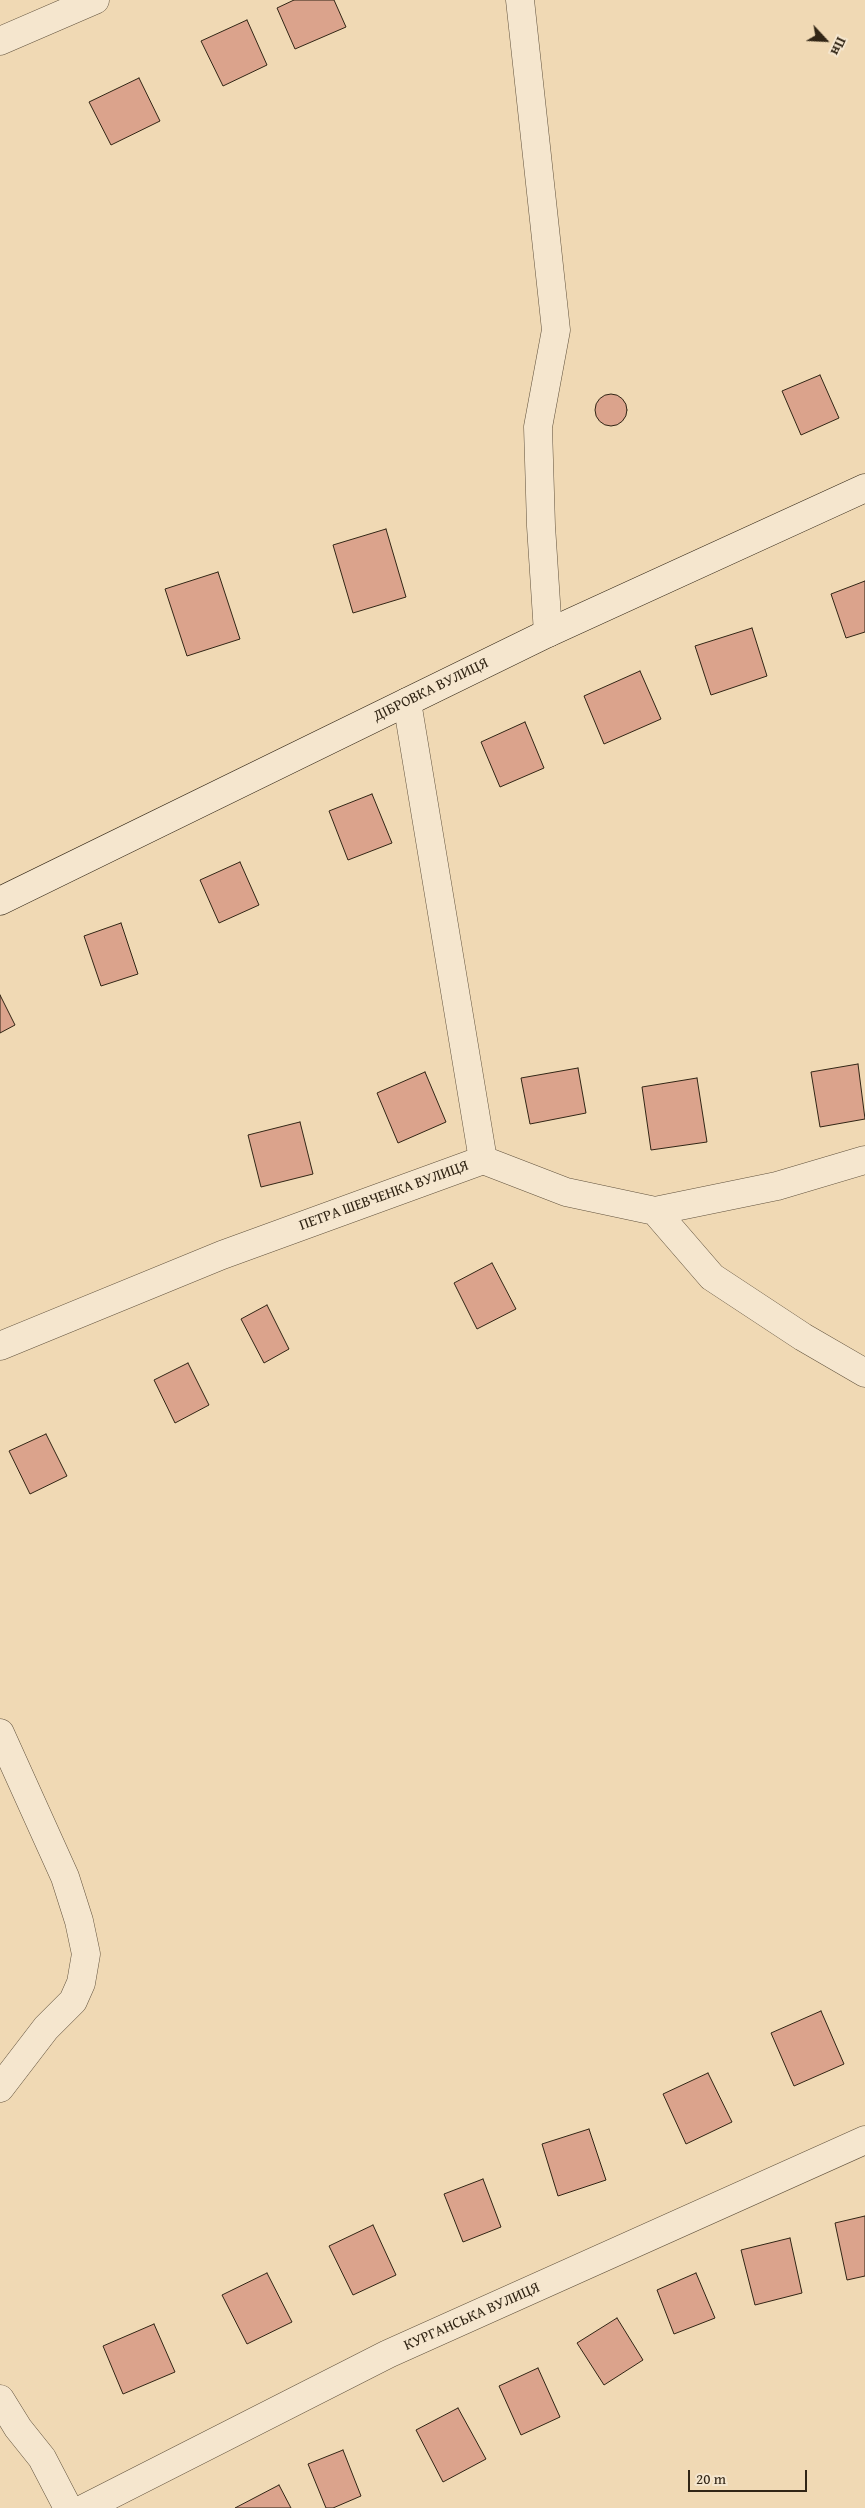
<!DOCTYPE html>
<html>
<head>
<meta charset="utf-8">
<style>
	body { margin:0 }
	#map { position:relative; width:865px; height:2508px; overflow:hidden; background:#f0d9b4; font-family:"Gentium Book Plus",serif }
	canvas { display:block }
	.north { position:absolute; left:800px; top:15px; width:50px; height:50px; -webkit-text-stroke:4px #f5e6ce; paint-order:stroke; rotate:115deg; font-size:14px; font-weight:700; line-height:20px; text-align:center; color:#312515 }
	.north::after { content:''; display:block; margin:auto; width:18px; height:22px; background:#312515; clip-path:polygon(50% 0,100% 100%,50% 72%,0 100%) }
	.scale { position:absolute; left:688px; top:2470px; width:119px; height:22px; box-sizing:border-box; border:2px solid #312515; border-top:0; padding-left:6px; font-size:15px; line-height:18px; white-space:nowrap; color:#312515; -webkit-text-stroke:4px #f5e6ce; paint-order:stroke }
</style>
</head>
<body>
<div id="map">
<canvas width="865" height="2508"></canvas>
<div class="north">Пн</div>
<div class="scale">20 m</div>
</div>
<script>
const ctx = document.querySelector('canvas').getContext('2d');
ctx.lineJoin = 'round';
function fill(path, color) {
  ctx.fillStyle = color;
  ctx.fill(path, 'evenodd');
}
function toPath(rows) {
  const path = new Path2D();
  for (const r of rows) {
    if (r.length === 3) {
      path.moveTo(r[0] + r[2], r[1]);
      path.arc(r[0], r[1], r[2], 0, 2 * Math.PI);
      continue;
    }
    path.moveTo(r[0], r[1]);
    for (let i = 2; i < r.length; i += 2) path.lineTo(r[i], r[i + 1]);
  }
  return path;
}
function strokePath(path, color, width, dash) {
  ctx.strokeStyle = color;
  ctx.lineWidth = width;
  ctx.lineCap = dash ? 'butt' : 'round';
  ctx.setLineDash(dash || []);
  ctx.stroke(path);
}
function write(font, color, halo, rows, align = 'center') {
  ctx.font = font + ' "Gentium Book Plus",serif';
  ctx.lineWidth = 4.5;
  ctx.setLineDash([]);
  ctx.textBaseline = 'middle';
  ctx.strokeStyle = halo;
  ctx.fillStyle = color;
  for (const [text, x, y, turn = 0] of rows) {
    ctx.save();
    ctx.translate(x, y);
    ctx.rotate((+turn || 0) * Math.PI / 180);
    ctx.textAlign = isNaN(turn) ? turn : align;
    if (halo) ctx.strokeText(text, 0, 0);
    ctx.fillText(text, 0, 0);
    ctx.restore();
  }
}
const building = toPath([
	[294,0,334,0,346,27,295,49,277,8,294,0],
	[247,20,267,65,223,86,201,41,247,20],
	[139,78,160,121,111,145,89,102,139,78],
	[820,375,839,418,801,435,782,391,820,375],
	[611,410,16],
	[386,529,406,597,353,613,333,545,386,529],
	[218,572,240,639,187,656,165,589,218,572],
	[865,581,865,632,846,638,831,594,865,581],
	[752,628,767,676,711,695,695,646,752,628],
	[640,671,661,719,604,744,584,696,640,671],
	[525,722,544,768,500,787,481,742,525,722],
	[372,794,392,843,348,860,329,811,372,794],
	[240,862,259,905,219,923,200,880,240,862],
	[121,923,138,974,101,986,84,936,121,923],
	[0,995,15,1025,0,1033,0,995],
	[858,1064,865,1119,820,1127,811,1072,858,1064],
	[578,1068,586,1113,530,1124,521,1078,578,1068],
	[425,1072,446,1122,398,1143,377,1093,425,1072],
	[697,1078,707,1142,651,1150,642,1087,697,1078],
	[300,1122,313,1174,261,1187,248,1135,300,1122],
	[492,1263,516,1309,477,1329,454,1283,492,1263],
	[267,1305,289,1349,264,1363,241,1319,267,1305],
	[188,1363,209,1405,175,1423,154,1380,188,1363],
	[46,1434,67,1476,30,1494,9,1451,46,1434],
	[821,2011,844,2064,794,2086,771,2033,821,2011],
	[708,2073,732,2122,686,2144,663,2094,708,2073],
	[589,2129,606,2180,558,2196,542,2144,589,2129],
	[483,2179,501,2227,463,2242,444,2194,483,2179],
	[865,2216,865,2276,847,2280,835,2223,865,2216],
	[373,2225,396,2275,353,2295,329,2246,373,2225],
	[790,2238,802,2293,755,2305,741,2250,790,2238],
	[267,2273,292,2322,247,2344,222,2295,267,2273],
	[696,2273,715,2318,674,2334,657,2290,696,2273],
	[617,2318,643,2360,604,2385,577,2343,617,2318],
	[154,2324,175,2372,123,2394,103,2346,154,2324],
	[538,2368,560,2417,521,2435,499,2386,538,2368],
	[458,2408,486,2459,443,2482,416,2430,458,2408],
	[343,2450,361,2496,333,2508,326,2508,308,2464,343,2450],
	[279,2485,291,2508,235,2508,279,2485]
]);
const street = toPath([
	[520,0,556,330,538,427,541,526,548,633],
	[0,41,95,0],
	[407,702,483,1160],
	[655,1211,712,1277,803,1337,865,1373],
	[0,1346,222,1255,483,1160,566,1192,655,1211,777,1186,865,1160],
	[0,1733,65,1877,79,1921,86,1954,81,1983,73,2001,46,2028,0,2088],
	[0,2399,18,2428,42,2458,68,2508],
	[85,2508,388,2354,865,2140]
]);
const secondary = toPath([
	[0,901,548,633,865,488]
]);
const streetNames = [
	["ДІБРОВКА ВУЛИЦЯ",431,690,-26],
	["ПЕТРА ШЕВЧЕНКА ВУЛИЦЯ",384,1196,-20],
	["КУРГАНСЬКА ВУЛИЦЯ",472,2317,-24]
];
fill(building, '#dba38c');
strokePath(building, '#312515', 1);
strokePath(street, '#61523d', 29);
strokePath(secondary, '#312515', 29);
strokePath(street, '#f5e6ce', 28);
strokePath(secondary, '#f5e6ce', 28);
write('15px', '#312515', '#f5e6ce', streetNames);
</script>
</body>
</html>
